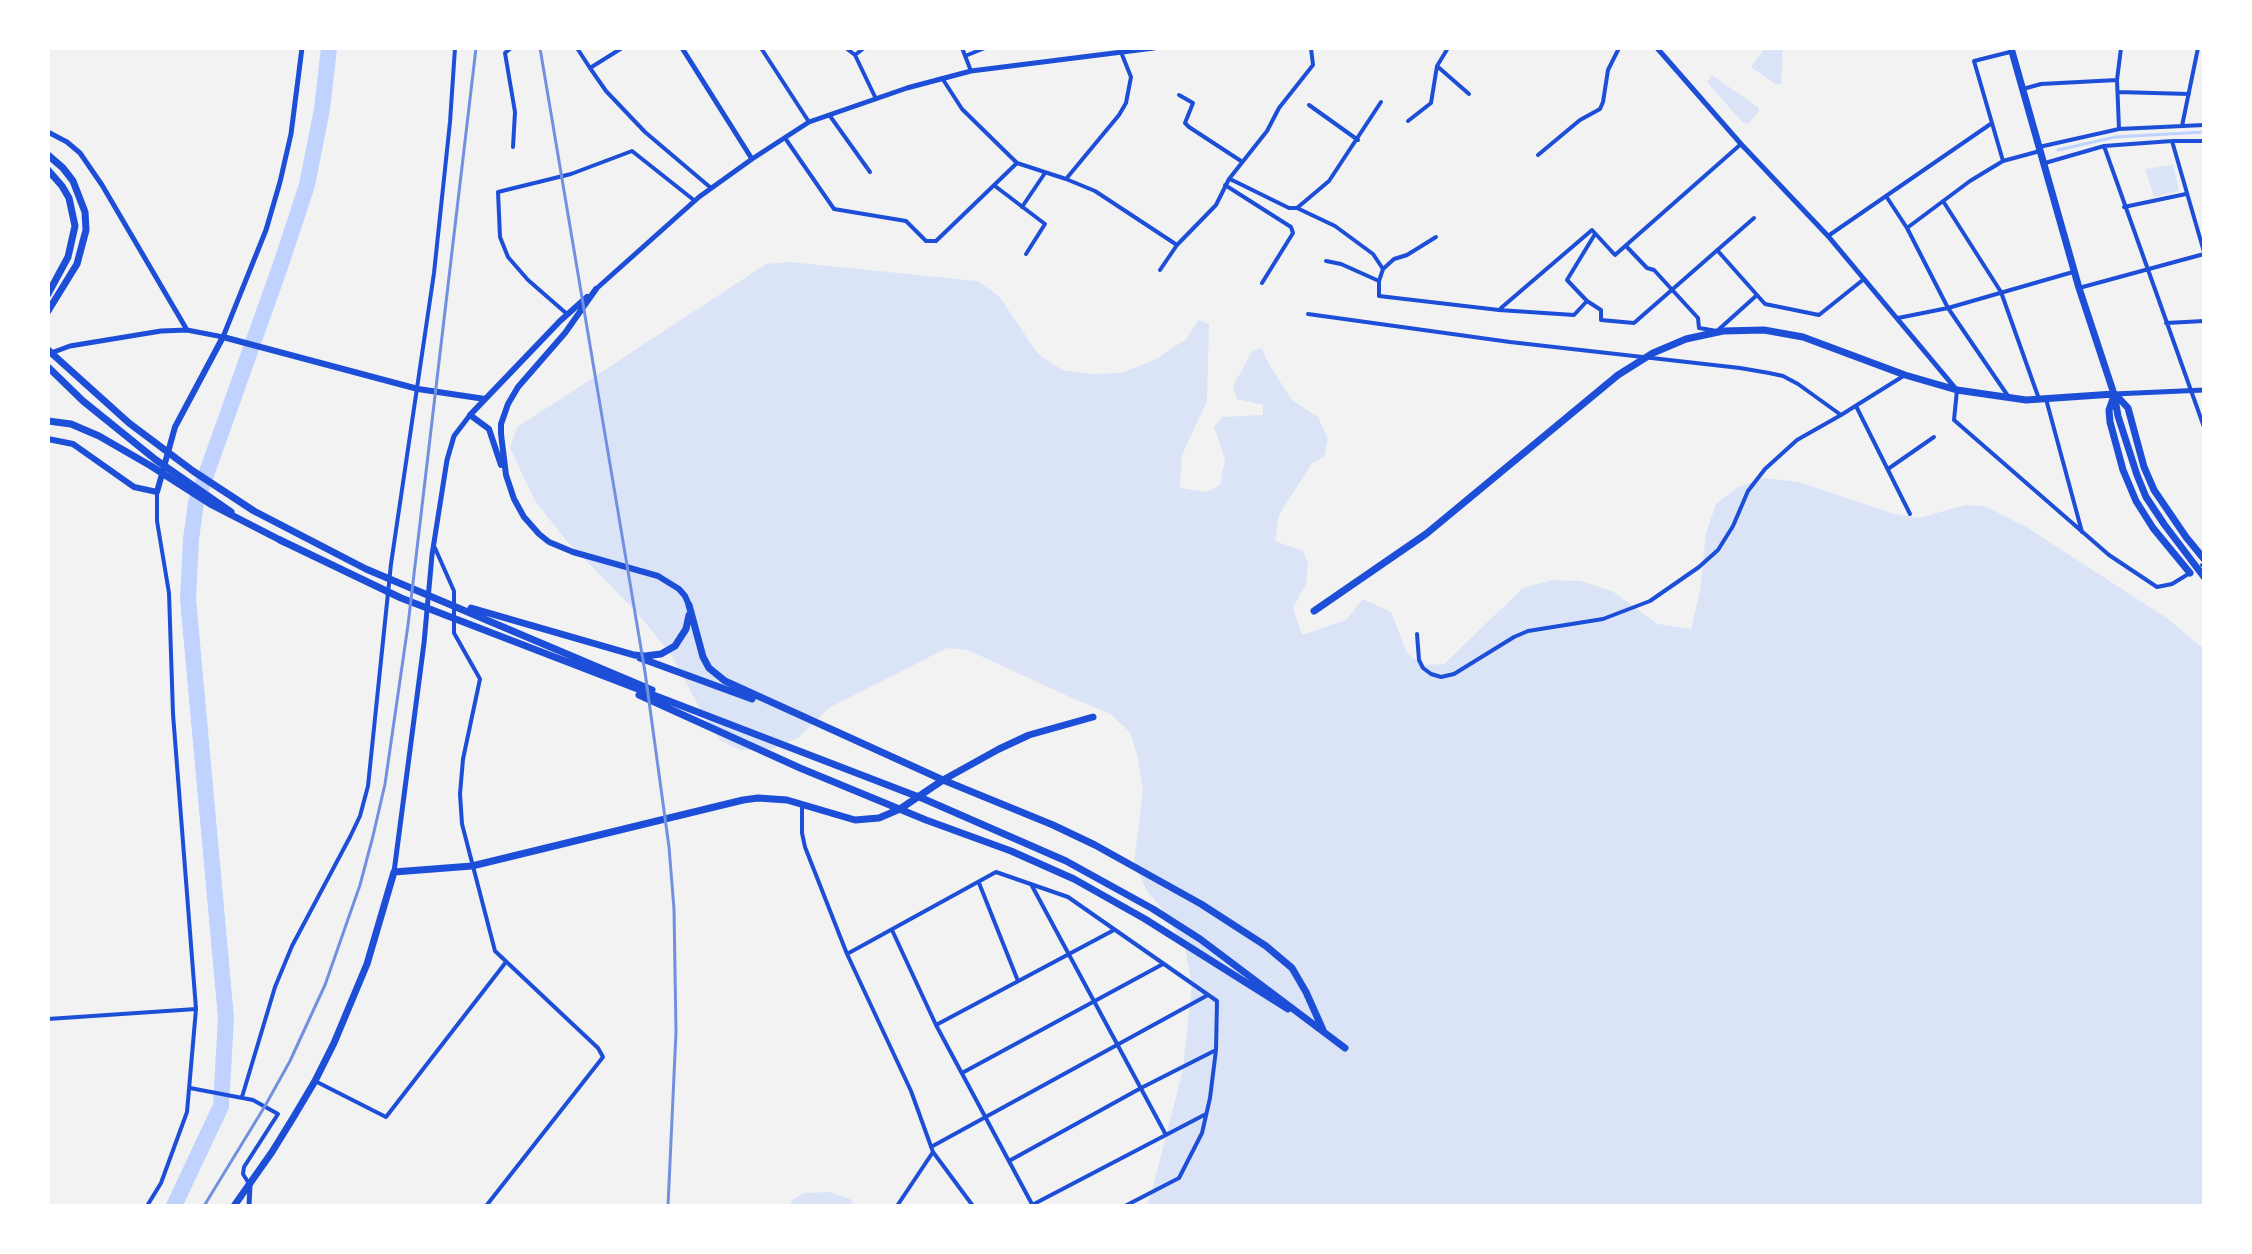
<!DOCTYPE html>
<html>
<head>
<meta charset="utf-8">
<style>
	body { margin:0 }
	#map { position:relative; width:2252px; height:1254px; overflow:hidden; background:#f2f2f2; font-family:"Archivo Narrow",sans-serif }
	canvas { display:block }
	.frame { position:absolute; inset:0; border:50px solid #fff; pointer-events:none }
</style>
</head>
<body>
<div id="map">
<canvas width="2252" height="1254"></canvas>
<div class="frame"></div>
</div>
<script>
const ctx = document.querySelector('canvas').getContext('2d');
ctx.lineJoin = 'round';
function fill(path, color) {
  ctx.fillStyle = color;
  ctx.fill(path, 'evenodd');
}
function toPath(rows) {
  const path = new Path2D();
  for (const r of rows) {
    path.moveTo(r[0], r[1]);
    for (let i = 2; i < r.length; i += 2) path.lineTo(r[i], r[i + 1]);
  }
  return path;
}
function strokePath(path, color, width, dash) {
  ctx.strokeStyle = color;
  ctx.lineWidth = width;
  ctx.lineCap = dash ? 'butt' : 'round';
  ctx.setLineDash(dash || []);
  ctx.stroke(path);
}
const green = toPath([
	[1765,48,1783,48,1781,84,1777,85,1751,67],
	[1712,75,1759,108,1759,111,1748,124,1743,123,1707,82],
	[2173,165,2179,191,2154,197,2145,169],
	[790,262,977,281,999,296,1038,354,1062,370,1090,374,1122,373,1156,359,1186,339,1199,320,1209,324,1207,401,1182,455,1180,488,1206,492,1220,485,1225,459,1214,427,1222,417,1263,415,1263,405,1237,399,1233,386,1253,350,1262,348,1268,363,1292,400,1318,417,1328,439,1324,457,1312,463,1279,515,1275,541,1303,551,1308,563,1306,584,1293,608,1302,635,1346,620,1363,599,1391,612,1407,653,1423,665,1444,664,1523,588,1553,580,1580,581,1612,591,1658,624,1691,629,1700,591,1706,533,1716,504,1738,487,1764,478,1799,482,1891,513,1919,518,1965,505,1985,506,2028,528,2168,619,2204,649,2204,1206,1146,1206,1151,1195,1183,1069,1192,984,1185,948,1166,914,1147,891,1134,863,1143,790,1138,758,1130,732,1110,714,1063,694,968,650,947,648,829,708,798,738,772,749,740,750,720,740,704,716,670,653,638,614,565,539,535,501,510,448,517,427,553,404,766,264],
	[829,1192,850,1199,856,1206,789,1206,792,1200,804,1193]
]);
const stream = toPath([
	[2058,150,2115,137,2204,132]
]);
const river = toPath([
	[174,1206,221,1106,226,1018,188,599,191,539,196,503,281,264,307,185,322,109,329,48]
]);
const minor = toPath([
	[511,48,505,53,515,112,513,147],
	[577,48,590,68,622,48],
	[761,48,809,122],
	[846,48,855,55,876,99],
	[962,48,971,71],
	[1448,48,1437,66,1469,94],
	[855,55,864,48],
	[965,56,985,48],
	[590,68,606,91,645,132,711,188],
	[942,78,962,109,1017,163,1066,179,1095,191,1177,245,1216,205,1229,179,1267,131,1279,108,1313,65,1311,48],
	[2023,89,2041,84,2117,80],
	[2118,92,2189,94],
	[1179,95,1193,103,1185,123,1189,127,1241,161],
	[1309,105,1358,140],
	[830,116,870,172],
	[1408,121,1431,103,1437,66],
	[1992,123,1974,61,2010,52],
	[2182,126,2198,48],
	[2119,129,2117,80,2121,48],
	[785,138,834,209,906,221,926,241,936,241,1017,163],
	[2172,141,2204,252],
	[2104,146,2204,427],
	[2039,147,2119,129,2204,125],
	[1538,155,1580,120,1600,109,1603,102,1608,70,1619,48],
	[2045,163,2104,146,2172,141,2204,141],
	[1066,179,1119,115,1126,103,1131,77,1121,52],
	[1230,179,1289,208,1297,208,1335,226,1373,254,1383,269],
	[1225,185,1291,227,1293,233,1262,283],
	[995,186,1045,224,1026,254],
	[1886,196,1907,228,1948,308,2008,396],
	[1943,201,2001,292,2039,399],
	[1022,207,1045,173],
	[2124,207,2186,194],
	[1297,208,1329,181,1381,102],
	[1907,228,1970,181,2003,161,2040,151],
	[1828,236,1992,123,2003,161],
	[1436,237,1407,255,1394,259,1383,269,1379,281,1379,296,1499,310,1574,315,1587,301,1601,310,1601,320,1634,323,1754,218],
	[1626,246,1647,268,1654,270,1698,318,1699,328,1717,331,1757,295],
	[1717,250,1765,304,1819,315,1864,279],
	[1326,261,1341,264,1379,281],
	[1160,270,1177,245],
	[2079,288,2204,254],
	[1587,301,1567,280,1595,234],
	[1501,308,1592,230,1615,255,1741,144],
	[567,314,528,280,508,257,500,237,498,192,571,174,632,151,695,201],
	[1308,314,1510,342,1740,368,1769,373,1783,376,1798,384,1841,415],
	[1898,318,1948,308,2073,272],
	[2166,323,2204,321],
	[1957,390,1954,420,2109,555,2157,587,2172,584,2190,573],
	[2046,399,2082,532],
	[1856,406,1910,514],
	[1888,469,1934,437],
	[435,548,454,591,454,633,480,679,463,759,460,794,462,824,495,951,598,1048,603,1057,486,1206],
	[2202,565,2204,564],
	[1417,634,1419,660,1423,668,1431,674,1441,677,1454,674,1514,637,1528,631,1603,619,1650,601,1699,567,1718,550,1733,526,1748,491,1765,469,1797,440,1841,415,1905,375],
	[802,805,802,833,805,847,847,954,911,1091,933,1152,973,1206],
	[979,883,1018,981],
	[1031,884,1166,1135],
	[892,930,936,1025,1033,1206],
	[847,954,996,872,1068,897,1217,1001,1216,1050,1210,1098,1202,1133,1179,1178,1125,1206],
	[48,1019,196,1009],
	[936,1025,1114,930],
	[962,1073,1163,964],
	[315,1081,386,1117,506,962],
	[190,1088,253,1100,278,1114,244,1167,243,1174,248,1182],
	[242,1097,275,987,292,946,350,837,360,816,368,786,391,564,434,273,450,122,455,48],
	[931,1147,1208,995],
	[1009,1161,1141,1088,1216,1050],
	[1032,1205,1206,1114],
	[147,1206,161,1183,187,1112,196,1009,173,714,169,593,157,521,157,492],
	[897,1206,933,1152]
]);
const tertiary = toPath([
	[682,48,752,159],
	[1657,48,1741,144,1828,236,1956,389],
	[48,132,67,142,80,153,102,185,187,330],
	[596,289,699,197,752,159,809,122,907,88,971,71,1154,48],
	[51,353,70,346,161,331,187,330,223,337,266,230,280,182,291,134,302,48],
	[2114,394,2204,390],
	[394,872,424,643,432,555,447,460,454,436,470,415],
	[249,1206,250,1185]
]);
const secondary = toPath([
	[596,289,565,333,518,387,508,404,501,424,501,434,506,475,514,499,524,517,539,534,549,542,573,552,658,576,679,589,685,596,689,605],
	[48,439,73,444,134,487,157,492,175,427,223,337,418,389,485,399],
	[501,465,489,429,470,415,560,321,587,297]
]);
const trunk = toPath([
	[2011,48,2079,288,2114,394,2118,416,2137,475,2146,497,2164,524,2204,577],
	[48,350,129,423,193,471,254,511,366,569,652,690],
	[48,367,83,401,156,460,231,512],
	[2116,395,2128,408,2144,467,2154,490,2186,537,2204,559],
	[2114,396,2109,410,2110,422,2123,470,2136,501,2153,528,2190,573],
	[280,540,401,598,924,799,1066,861,1153,909,1200,939,1345,1048],
	[689,605,703,657,709,668,725,681,943,780,1053,825,1095,845,1201,904,1266,946,1292,968,1306,992,1323,1030],
	[471,608,634,655,645,656,661,654,675,646,686,629,689,615],
	[1314,611,1426,534,1618,375,1653,353,1686,339,1723,331,1764,330,1803,337,1905,375,1957,390,2026,400,2114,394],
	[640,658,752,699],
	[639,695,800,768,926,820,1011,851,1074,879,1145,919,1288,1009],
	[234,1206,272,1152,293,1118,315,1081,334,1043,367,964,394,872,472,866,743,800,758,798,787,800,855,820,879,818,900,809,943,780,999,749,1029,735,1093,717]
]);
const motorway = toPath([
	[48,155,63,168,73,181,85,212,86,230,77,264,48,311],
	[48,170,62,186,69,198,75,226,68,257,48,294],
	[48,350,51,353],
	[48,421,71,424,99,436,151,466,212,505,284,542]
]);
const rail = toPath([
	[540,48,645,672,669,847,674,909,676,1032,668,1206],
	[204,1206,265,1106,290,1061,325,985,360,885,373,836,385,784,408,625,476,48]
]);
fill(green, '#dbe4f7');
strokePath(stream, '#bfd3fe', 3);
strokePath(river, '#bfd3fe', 16);
strokePath(minor, '#1d4ed8', 4);
strokePath(tertiary, '#1d4ed8', 5);
strokePath(secondary, '#1d4ed8', 6);
strokePath(trunk, '#1d4ed8', 7);
strokePath(motorway, '#1d4ed8', 7);
strokePath(rail, '#7290e2', 3);
</script>
</body>
</html>
